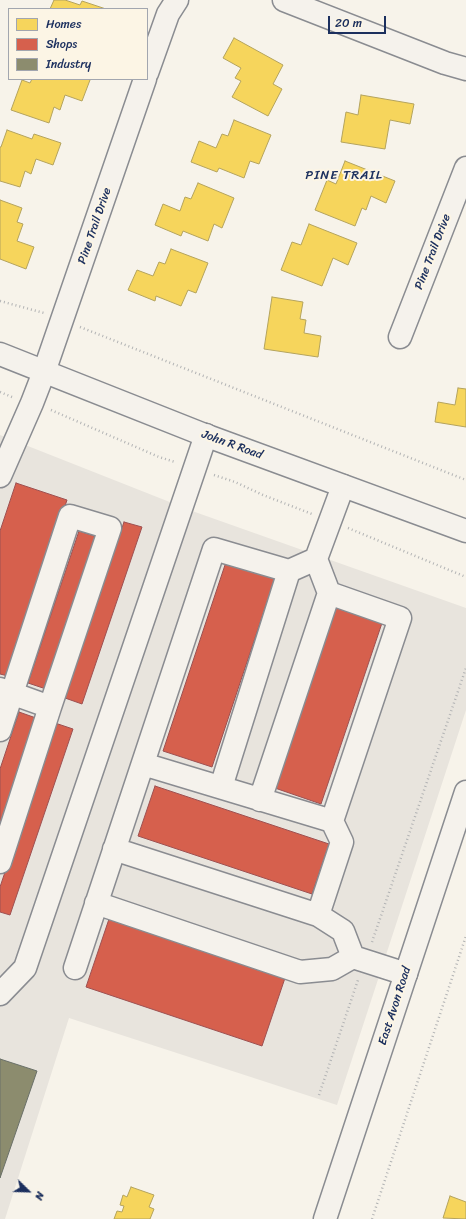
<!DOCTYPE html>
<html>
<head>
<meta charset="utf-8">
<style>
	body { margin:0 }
	#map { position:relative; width:466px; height:1219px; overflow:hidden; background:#f7f3ea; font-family:Sriracha,sans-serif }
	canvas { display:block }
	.legend { position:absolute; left:8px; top:8px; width:140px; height:72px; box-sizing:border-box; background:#fcf5e5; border:1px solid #a2a6af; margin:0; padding:5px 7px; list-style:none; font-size:12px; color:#1b2f5e }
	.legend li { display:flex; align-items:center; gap:8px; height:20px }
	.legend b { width:20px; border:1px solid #a2a6af }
	.north { position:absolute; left:8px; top:1171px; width:40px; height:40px; -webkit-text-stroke:3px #fcf5e5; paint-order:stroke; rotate:113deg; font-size:11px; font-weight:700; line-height:16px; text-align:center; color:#1b2f5e }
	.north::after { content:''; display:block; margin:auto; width:14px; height:18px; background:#1b2f5e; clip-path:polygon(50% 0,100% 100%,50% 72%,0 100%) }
	.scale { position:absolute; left:328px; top:16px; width:58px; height:18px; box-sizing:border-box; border:2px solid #1b2f5e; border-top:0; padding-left:5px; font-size:12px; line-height:14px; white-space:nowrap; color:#1b2f5e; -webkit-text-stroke:3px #fcf5e5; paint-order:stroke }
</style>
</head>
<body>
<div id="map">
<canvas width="466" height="1219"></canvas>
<ul class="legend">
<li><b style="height:11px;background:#f6d55c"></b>Homes</li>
<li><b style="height:11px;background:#d6604d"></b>Shops</li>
<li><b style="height:11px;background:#8c8c6e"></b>Industry</li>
</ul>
<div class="north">N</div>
<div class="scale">20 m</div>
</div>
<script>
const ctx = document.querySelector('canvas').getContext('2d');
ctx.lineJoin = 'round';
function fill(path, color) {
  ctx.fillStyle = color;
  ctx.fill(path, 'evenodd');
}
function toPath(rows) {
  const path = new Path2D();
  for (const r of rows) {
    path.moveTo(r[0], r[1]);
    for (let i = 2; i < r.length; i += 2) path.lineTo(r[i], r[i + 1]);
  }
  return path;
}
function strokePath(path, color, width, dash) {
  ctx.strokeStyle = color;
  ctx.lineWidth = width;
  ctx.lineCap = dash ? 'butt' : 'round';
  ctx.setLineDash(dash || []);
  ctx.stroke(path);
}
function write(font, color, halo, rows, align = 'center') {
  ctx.font = font + ' Sriracha,sans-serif';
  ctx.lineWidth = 4;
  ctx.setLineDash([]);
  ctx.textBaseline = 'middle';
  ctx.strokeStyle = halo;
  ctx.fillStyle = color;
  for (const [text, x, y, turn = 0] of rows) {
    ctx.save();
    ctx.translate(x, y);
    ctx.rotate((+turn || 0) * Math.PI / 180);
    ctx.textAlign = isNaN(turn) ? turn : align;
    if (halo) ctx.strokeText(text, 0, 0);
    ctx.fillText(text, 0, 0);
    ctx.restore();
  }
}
const built = toPath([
	[0,435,195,512,466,608,466,710,337,1105,69,1018,5,1219,0,1219]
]);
const homes = toPath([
	[54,0,65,0,80,5,82,1,106,9,50,9,54,0],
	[234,38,283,65,273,84,282,89,268,116,232,97,241,81,235,78,241,68,223,58,234,38],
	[32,79,88,79,90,80,82,101,65,95,60,110,54,107,49,123,11,110,22,80,30,83,32,79],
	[361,95,414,104,410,124,390,120,385,149,341,142,346,112,358,115,361,95],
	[234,120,271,135,259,164,250,161,244,178,219,168,217,172,191,162,199,141,216,148,222,134,228,136,234,120],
	[7,130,32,139,34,134,61,143,53,165,36,159,31,174,25,171,20,187,0,181,0,147,1,147,7,130],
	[345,161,395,181,386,203,371,196,366,210,362,208,355,226,315,210,327,180,336,184,345,161],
	[198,183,234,198,222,228,214,224,208,241,183,231,181,236,155,225,163,204,180,211,185,197,191,199,198,183],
	[0,200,22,208,17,222,23,224,17,241,34,247,26,269,0,259,0,200],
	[309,224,357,243,348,265,333,258,322,286,281,270,292,242,301,245,309,224],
	[171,249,208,263,196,293,188,290,181,306,156,296,155,301,128,290,137,270,153,276,159,262,165,264,171,249],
	[272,297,303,302,300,319,306,320,304,333,321,336,318,357,264,349,272,297],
	[458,388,466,389,466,427,435,422,438,402,455,405,458,388],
	[131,1187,154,1195,149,1207,154,1209,150,1219,114,1219,117,1211,122,1212,124,1206,120,1205,123,1195,127,1197,131,1187],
	[450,1196,466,1202,466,1219,443,1218,450,1196]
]);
const shops = toPath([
	[16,483,67,500,8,676,0,674,0,531,16,483],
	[124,522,142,527,82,704,65,698,124,522],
	[79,531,97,537,46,689,28,683,79,531],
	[226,562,275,578,212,767,163,751,226,562],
	[333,606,382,623,321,804,272,787,333,606],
	[19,712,36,718,0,825,0,769,19,712],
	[55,723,73,729,10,915,0,912,0,887,55,723],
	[155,786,329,844,312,894,138,836,155,786],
	[109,919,285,978,262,1046,86,987,109,919]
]);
const industry = toPath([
	[0,1059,37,1071,0,1178,0,1059]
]);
const path = toPath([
	[0,301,44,313],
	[80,327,466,480],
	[0,392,12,397],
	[51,410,159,457,175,462],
	[214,475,235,482,263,495,312,514],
	[348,528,466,577],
	[372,942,466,668],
	[319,1095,358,980],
	[372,1219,466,936]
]);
const minor = toPath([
	[284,0,445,63,466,69],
	[147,73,168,14,177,0],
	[400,337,466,168],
	[0,476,32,403,44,372,145,79],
	[0,689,50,707,0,862],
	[0,730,70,516,110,528,50,707],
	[143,764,332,821],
	[221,787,289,571],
	[260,800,329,593],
	[114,849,318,915,342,842,332,821,400,618,329,593,316,559],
	[96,903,300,972,332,969,353,957,406,974],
	[318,915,343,931,353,957],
	[75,968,214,549,289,571,316,559,343,486],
	[0,994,25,968,206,435]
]);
const major = toPath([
	[0,354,202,434,466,531],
	[325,1219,466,792]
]);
const streetNames = [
	["Pine Trail Drive",95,226,-71],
	["Pine Trail Drive",433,252,-69],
	["John R Road",232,445,20],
	["East Avon Road",395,1006,-72]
];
const neighbourhoodNames = [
	["PINE TRAIL",344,176]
];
fill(built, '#e8e4dd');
fill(homes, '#f6d55c');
strokePath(homes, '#b4a35d', 1);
fill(shops, '#d6604d');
strokePath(shops, '#9e5152', 1);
fill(industry, '#8c8c6e');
strokePath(industry, '#6a7069', 1);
strokePath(minor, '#8a8c91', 25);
strokePath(major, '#8a8c91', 25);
strokePath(path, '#b2b3b4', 2.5, [1, 3]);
strokePath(minor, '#f5f2ec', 22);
strokePath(major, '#f5f2ec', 22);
write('12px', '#1b2f5e', '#fcf5e5', streetNames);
ctx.letterSpacing = '1px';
write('13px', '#1b2f5e', '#fcf5e5', neighbourhoodNames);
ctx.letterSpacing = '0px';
</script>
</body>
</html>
